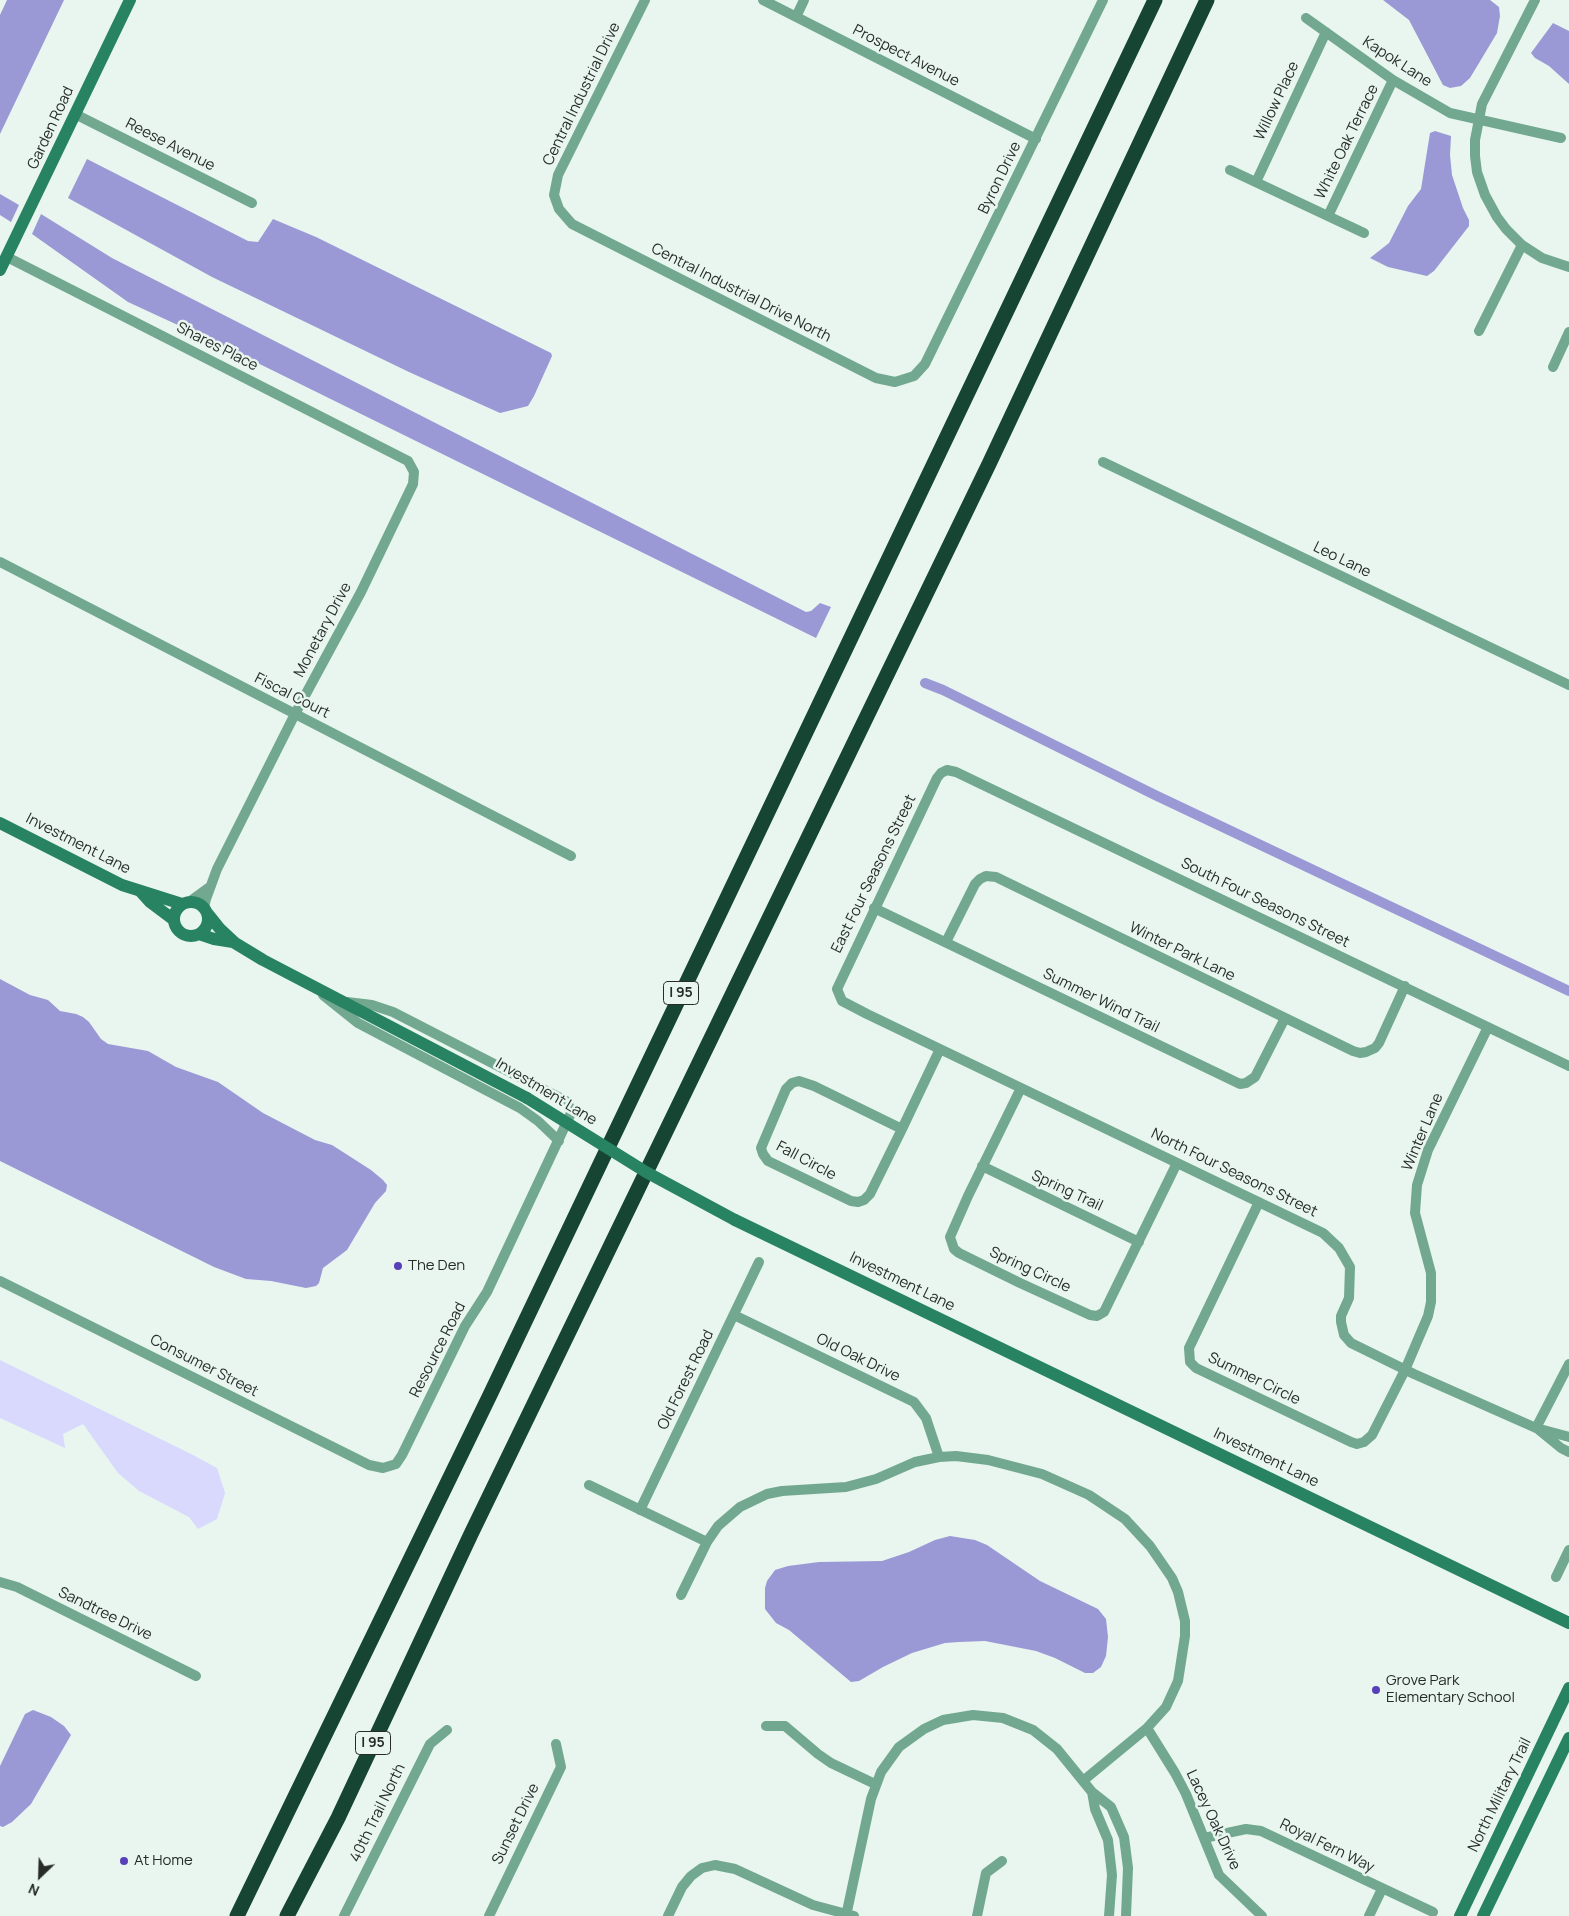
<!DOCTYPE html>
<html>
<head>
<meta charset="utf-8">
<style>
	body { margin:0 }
	#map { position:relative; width:1569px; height:1916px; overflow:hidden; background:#e8f6ef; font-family:Manrope,sans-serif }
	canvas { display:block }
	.north { position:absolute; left:15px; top:1851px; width:50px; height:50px; -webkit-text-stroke:4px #e8f6ef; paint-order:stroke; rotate:204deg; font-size:14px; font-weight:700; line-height:20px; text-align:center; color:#272c2a }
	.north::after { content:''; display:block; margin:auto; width:18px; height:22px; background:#272c2a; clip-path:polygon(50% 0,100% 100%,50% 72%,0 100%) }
</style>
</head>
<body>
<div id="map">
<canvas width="1569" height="1916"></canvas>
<div class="north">N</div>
</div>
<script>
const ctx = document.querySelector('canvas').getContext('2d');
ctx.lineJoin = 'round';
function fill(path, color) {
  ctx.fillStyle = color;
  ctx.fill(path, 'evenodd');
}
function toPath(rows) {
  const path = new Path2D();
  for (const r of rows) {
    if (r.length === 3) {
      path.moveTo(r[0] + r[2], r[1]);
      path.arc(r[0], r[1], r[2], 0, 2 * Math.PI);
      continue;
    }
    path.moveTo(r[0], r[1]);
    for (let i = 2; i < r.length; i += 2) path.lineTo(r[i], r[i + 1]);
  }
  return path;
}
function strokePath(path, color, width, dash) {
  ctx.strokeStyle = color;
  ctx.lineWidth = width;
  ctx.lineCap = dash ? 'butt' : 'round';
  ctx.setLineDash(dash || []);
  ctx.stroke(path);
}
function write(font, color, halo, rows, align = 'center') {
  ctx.font = font + ' Manrope,sans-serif';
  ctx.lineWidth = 5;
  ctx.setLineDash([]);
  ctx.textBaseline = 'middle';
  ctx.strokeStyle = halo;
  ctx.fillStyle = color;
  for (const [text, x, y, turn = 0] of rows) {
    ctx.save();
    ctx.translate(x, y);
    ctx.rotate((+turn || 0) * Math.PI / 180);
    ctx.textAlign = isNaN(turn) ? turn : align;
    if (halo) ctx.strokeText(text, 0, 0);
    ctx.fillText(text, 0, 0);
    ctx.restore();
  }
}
const green = toPath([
	[0,1360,191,1454,217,1468,225,1493,217,1519,198,1529,189,1517,139,1491,118,1473,83,1424,63,1434,65,1448,0,1418]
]);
const water = toPath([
	[7,0,64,0,0,134,0,15],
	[1383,0,1490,0,1499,7,1500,16,1497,33,1470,78,1461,86,1450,88,1443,85,1409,20],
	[1553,23,1569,31,1569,84,1549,66,1535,58,1531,53],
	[1435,131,1451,136,1450,155,1452,175,1463,208,1469,220,1469,226,1434,271,1427,276,1388,267,1370,258,1389,243,1408,206,1421,189,1430,133],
	[87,159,248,241,258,242,273,219,316,237,551,353,552,356,534,396,528,406,500,413,409,372,212,277,68,198],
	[0,194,19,205,11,222,0,215],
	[41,214,112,258,806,612,811,611,820,603,831,607,816,638,221,345,128,302,32,234],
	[0,979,30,995,48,1000,60,1011,76,1014,83,1017,89,1022,101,1039,108,1044,148,1051,176,1067,218,1082,263,1113,315,1140,332,1145,371,1170,383,1180,387,1185,386,1191,375,1203,347,1250,323,1268,319,1283,316,1286,306,1288,271,1281,246,1279,214,1267,0,1161],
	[950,1536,975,1540,987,1545,1040,1581,1098,1609,1106,1619,1108,1637,1106,1656,1101,1667,1093,1673,1085,1673,1055,1658,1036,1651,985,1641,959,1642,945,1643,912,1653,883,1667,859,1681,851,1682,789,1630,776,1623,765,1609,765,1588,767,1581,775,1570,788,1566,819,1562,882,1561,909,1552,935,1540],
	[33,1710,51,1717,64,1726,71,1735,31,1804,12,1822,3,1827,0,1826,0,1766,25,1714]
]);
const canal = toPath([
	[925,683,943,690,1155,795,1569,991]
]);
const street = toPath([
	[645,0,558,175,554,195,559,209,572,224,876,378,895,382,914,376,925,364,1103,0],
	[763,0,1036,139],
	[1535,0,1482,104,1475,140,1475,156,1477,172,1485,195,1497,217,1506,229,1522,245,1542,258,1569,267],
	[796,17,804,0],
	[1306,18,1393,80,1450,113,1561,138],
	[75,114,252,203],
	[1230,170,1364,233],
	[1256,182,1326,32],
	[1328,216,1393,80],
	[7,257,408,461,414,472,413,484,361,592,295,714,217,869,206,899,204,908],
	[1479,331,1522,245],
	[1553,367,1569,332],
	[1103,462,1569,685],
	[0,562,571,856],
	[189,902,211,886],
	[874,908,1240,1084,1246,1083,1255,1077,1285,1018],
	[946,942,975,884,980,879,986,876,996,877,1353,1051,1360,1053,1366,1052,1375,1048,1379,1043,1405,986],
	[323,995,358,1023,520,1108,538,1121,559,1141],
	[1569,1066,956,772,947,770,941,773,937,778,837,989,842,1001,867,1014,1323,1233,1339,1248,1350,1267,1349,1298,1341,1316,1341,1322,1344,1335,1351,1343,1414,1374,1536,1428,1569,1437],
	[1021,1088,968,1196,950,1237,954,1249,959,1253,1020,1283,1090,1315,1097,1316,1104,1312,1177,1163],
	[902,1129,814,1086,799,1081,792,1083,786,1089,761,1148,763,1154,768,1161,851,1201,858,1202,864,1200,870,1194,902,1129,940,1049],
	[982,1166,1139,1242],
	[1259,1202,1189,1348,1190,1362,1196,1368,1351,1442,1357,1444,1364,1442,1372,1435,1405,1370,1428,1316,1431,1302,1431,1273,1415,1213,1417,1185,1428,1150,1488,1027],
	[0,1281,369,1465,383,1468,396,1464,402,1455,465,1326,487,1292,572,1111,566,1101,393,1012,372,1005,347,1002],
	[734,1315,914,1402,926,1418,939,1457],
	[1536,1428,1569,1364],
	[1539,1430,1561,1448,1569,1452],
	[589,1485,707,1542],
	[640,1510,759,1262],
	[1556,1577,1569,1550],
	[0,1582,17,1587,196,1676],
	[681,1595,707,1542,718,1526,740,1507,767,1494,782,1491,846,1487,876,1479,915,1462,939,1457,956,1456,988,1460,1042,1474,1089,1495,1125,1519,1150,1546,1172,1578,1178,1592,1185,1621,1185,1636,1178,1681,1166,1707,1147,1728,1084,1780],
	[766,1726,785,1726,818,1754,831,1763,875,1784],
	[1147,1728,1175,1773,1186,1794,1219,1875,1262,1916],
	[1092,1792,1095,1809,1108,1840,1112,1875,1109,1916],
	[1204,1838,1246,1829,1261,1831,1433,1912],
	[344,1916,430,1744,447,1730],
	[489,1916,561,1767,556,1744],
	[668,1916,682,1887,691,1876,702,1868,715,1865,735,1869,813,1905,854,1916],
	[846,1916,871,1799,881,1772,899,1747,924,1729,943,1720,973,1715,1003,1718,1033,1730,1057,1749,1092,1792,1111,1807,1124,1837,1128,1868,1126,1916],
	[977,1916,986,1873,1002,1861],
	[1369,1916,1382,1889]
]);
const secondary = toPath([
	[0,270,130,0],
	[0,823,122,885,182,904],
	[141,892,150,902,174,920],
	[191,919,17],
	[208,914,220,929,235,943,263,960,527,1098],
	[199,934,214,939,233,942],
	[735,1220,1569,1623],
	[1460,1916,1569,1688],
	[1483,1916,1569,1738]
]);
const highway = toPath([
	[237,1916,489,1397,1155,0],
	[287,1916,338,1818,471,1534,989,464,1207,0]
]);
const secondaryBridge = toPath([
	[527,1098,646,1172,735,1220]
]);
const markers = [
	[398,1266,5,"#5740b8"],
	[1376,1690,5,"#5740b8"],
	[124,1861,5,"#5740b8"]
];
const shields = [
	[681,993,35],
	[373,1743,35]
];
const shieldNames = [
	["I 95",681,993],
	["I 95",373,1743]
];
const streetNames = [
	["Prospect Avenue",906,56,27],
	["Kapok Lane",1397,62,33],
	["Central Industrial Drive",582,94,-64],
	["Willow Place",1277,101,-65],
	["Garden Road",51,128,-65],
	["White Oak Terrace",1347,142,-64],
	["Reese Avenue",170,145,27],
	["Byron Drive",1000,178,-64],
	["Central Industrial Drive North",741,293,27],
	["Shares Place",217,347,27],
	["Leo Lane",1342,560,26],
	["Monetary Drive",323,630,-62],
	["Fiscal Court",292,696,27],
	["Investment Lane",78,844,27],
	["East Four Seasons Street",874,874,-64],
	["South Four Seasons Street",1265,903,26],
	["Winter Park Lane",1182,952,26],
	["Summer Wind Trail",1101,1001,26],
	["Investment Lane",546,1092,31],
	["Winter Lane",1423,1132,-67],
	["Fall Circle",806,1161,28],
	["North Four Seasons Street",1234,1173,26],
	["Spring Trail",1067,1191,25],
	["Spring Circle",1030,1270,25],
	["Investment Lane",902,1282,26],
	["Resource Road",438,1350,-63],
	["Old Oak Drive",858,1358,26],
	["Consumer Street",204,1366,27],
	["Summer Circle",1254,1379,26],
	["Old Forest Road",686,1380,-64],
	["Investment Lane",1266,1458,26],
	["Sandtree Drive",105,1614,26],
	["North Military Trail",1500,1795,-64],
	["40th Trail North",378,1813,-64],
	["Lacey Oak Drive",1213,1820,65],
	["Sunset Drive",516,1824,-64],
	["Royal Fern Way",1327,1846,26]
];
const poiNames = [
	["The Den",408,1266],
	["Grove Park",1386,1681],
	["Elementary School",1386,1698],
	["At Home",134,1861]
];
fill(green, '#d9d9fd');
fill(water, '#9b98d6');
strokePath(canal, '#9b98d6', 10);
strokePath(street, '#73a890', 10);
strokePath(secondary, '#278362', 12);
strokePath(highway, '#174534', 15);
strokePath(secondaryBridge, '#278362', 12);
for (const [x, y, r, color] of markers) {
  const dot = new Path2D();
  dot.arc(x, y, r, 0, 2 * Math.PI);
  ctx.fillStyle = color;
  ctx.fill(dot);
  strokePath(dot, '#e8f6ef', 2);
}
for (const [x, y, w] of shields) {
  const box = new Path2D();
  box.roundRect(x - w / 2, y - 11.5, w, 23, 4);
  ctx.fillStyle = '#e8f6ef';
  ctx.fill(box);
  strokePath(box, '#272c2a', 1);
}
write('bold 14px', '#272c2a', null, shieldNames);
write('15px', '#272c2a', '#e8f6ef', streetNames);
write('15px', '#272c2a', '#e8f6ef', poiNames, 'left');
</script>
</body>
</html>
